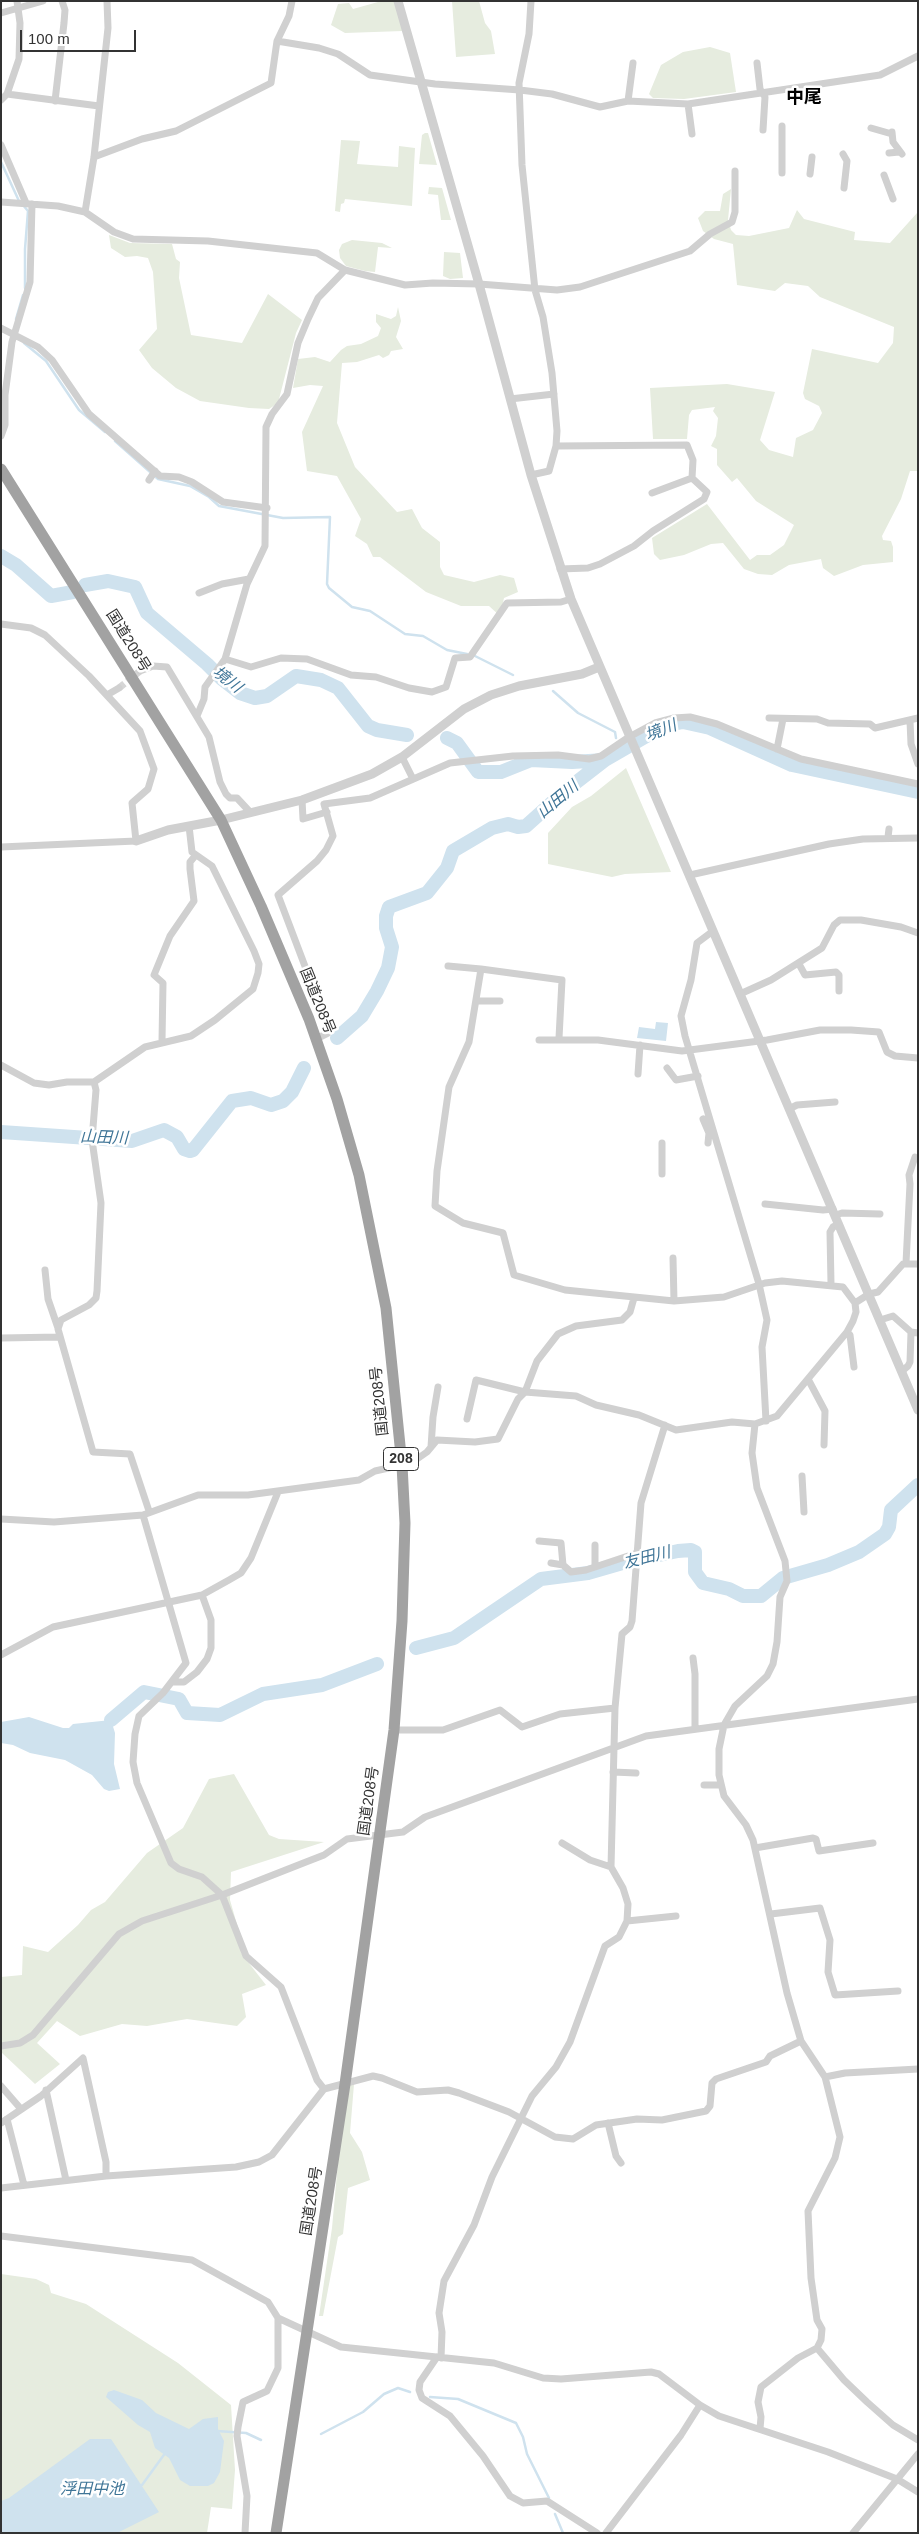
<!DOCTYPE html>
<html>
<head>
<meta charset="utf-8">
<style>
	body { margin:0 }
	#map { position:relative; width:919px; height:2534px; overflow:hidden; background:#fff; font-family:Helvetica,sans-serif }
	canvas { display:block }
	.frame { position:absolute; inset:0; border:2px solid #333; pointer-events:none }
	.scale { position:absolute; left:20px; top:30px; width:116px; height:22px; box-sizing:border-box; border:2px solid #333; border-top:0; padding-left:6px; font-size:15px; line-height:18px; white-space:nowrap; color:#333; -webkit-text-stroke:4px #fff; paint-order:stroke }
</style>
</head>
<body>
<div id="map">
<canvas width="919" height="2534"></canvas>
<div class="frame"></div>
<div class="scale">100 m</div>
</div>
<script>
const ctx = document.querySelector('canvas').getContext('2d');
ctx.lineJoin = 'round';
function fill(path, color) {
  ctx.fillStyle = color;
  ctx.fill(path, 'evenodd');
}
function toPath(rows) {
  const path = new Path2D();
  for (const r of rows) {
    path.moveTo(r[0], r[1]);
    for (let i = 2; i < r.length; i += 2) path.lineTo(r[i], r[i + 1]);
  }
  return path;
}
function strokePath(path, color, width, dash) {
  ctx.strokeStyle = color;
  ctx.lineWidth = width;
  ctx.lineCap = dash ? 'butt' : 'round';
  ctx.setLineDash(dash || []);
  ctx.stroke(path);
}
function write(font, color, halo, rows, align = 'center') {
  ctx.font = font + ' Helvetica,"Noto Sans JP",sans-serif';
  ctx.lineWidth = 5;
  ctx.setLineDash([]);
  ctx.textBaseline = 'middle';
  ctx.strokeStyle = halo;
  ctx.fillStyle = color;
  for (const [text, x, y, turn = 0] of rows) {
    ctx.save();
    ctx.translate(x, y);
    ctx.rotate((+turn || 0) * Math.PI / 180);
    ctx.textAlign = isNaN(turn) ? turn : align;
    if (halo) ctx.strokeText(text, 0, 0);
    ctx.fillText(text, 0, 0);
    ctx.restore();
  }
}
const green = toPath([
	[394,1,403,31,345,33,331,25,338,4,349,3,353,9,378,2],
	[452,1,479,1,485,23,491,31,495,54,456,57],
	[710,47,730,53,736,92,684,99,653,98,649,94,661,65,683,52],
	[425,133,428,133,437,165,419,164,422,135],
	[341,140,360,141,357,164,398,167,399,146,415,148,412,206,345,199,344,203,341,204,340,212,335,211],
	[429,187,442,188,451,220,441,220,438,195,428,194],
	[731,189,728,220,731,230,736,235,749,236,789,228,797,210,804,219,855,232,854,240,890,243,917,213,918,202,918,471,910,471,901,499,882,536,883,540,891,541,893,547,893,562,863,565,834,576,823,568,821,559,789,565,772,575,758,574,744,569,723,543,711,544,684,555,660,560,654,554,652,538,707,504,750,560,757,555,770,555,784,545,794,525,756,501,737,478,732,482,717,465,717,449,711,446,716,436,718,418,713,411,715,407,692,410,689,415,687,439,653,439,650,388,727,384,775,392,760,440,769,450,793,457,796,438,813,430,822,413,819,406,805,399,803,393,812,349,878,363,893,343,894,327,820,297,808,286,785,283,775,291,737,285,733,244,714,239,703,231,698,218,705,211,720,211,723,194],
	[109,235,130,243,172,244,176,259,180,262,179,278,191,335,242,343,268,294,302,320,296,333,278,403,269,409,249,408,200,401,176,388,152,368,139,350,157,329,153,272,148,258,137,256,125,257,111,248],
	[352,240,382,243,392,248,378,247,375,272,365,271,346,266,340,258,339,250,342,244],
	[444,252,460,253,463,278,450,279,443,276],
	[398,307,401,321,396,337,403,349,391,351,389,355,383,358,379,355,357,362,342,363,337,423,355,467,397,512,412,509,422,528,440,542,440,567,444,575,474,582,500,575,514,578,518,592,504,598,500,616,489,606,461,606,426,592,380,557,373,557,367,544,355,536,361,519,337,476,307,471,302,432,323,386,310,385,293,388,298,359,315,357,330,362,341,350,347,346,361,344,378,336,381,328,376,322,376,314,391,319,396,316],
	[626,768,671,872,625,874,612,877,548,864,548,833,572,807,591,796],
	[234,1774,269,1835,279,1839,324,1842,231,1872,230,1900,238,1928,241,1953,266,1985,242,1994,246,2017,237,2026,187,2019,147,2026,122,2024,80,2036,57,2021,37,2043,60,2064,35,2084,1,2052,1,1977,22,1975,23,1946,48,1952,78,1925,91,1910,105,1902,147,1853,183,1828,209,1779],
	[354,2084,350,2133,362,2152,370,2180,348,2188,343,2234,338,2237,323,2316,319,2316,332,2228,340,2140,348,2086],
	[1,2274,36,2279,49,2285,51,2293,86,2304,178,2363,231,2405,235,2470,232,2509,211,2507,207,2533,1,2533]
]);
const water = toPath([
	[656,1022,668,1023,666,1041,637,1038,639,1027,655,1029],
	[29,1717,63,1728,69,1728,73,1724,111,1720,115,1733,114,1764,120,1789,109,1791,104,1789,92,1775,65,1760,30,1753,13,1745,1,1743,1,1722],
	[114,2390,142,2400,156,2413,189,2429,203,2419,218,2417,218,2429,224,2441,220,2472,214,2483,208,2486,190,2486,180,2480,169,2458,155,2448,150,2432,138,2425,106,2397,108,2392],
	[90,2439,111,2439,159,2512,117,2533,1,2533,1,2501,9,2498]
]);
const stream = toPath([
	[1,162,19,201],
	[23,205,28,211,25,249,25,288],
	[16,319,23,295],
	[24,343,46,361,79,410,105,432],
	[115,441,158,479,190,486,209,497,219,506,283,518,330,517,327,584,329,588,352,607,370,611,405,634,423,636,447,650,467,654],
	[473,655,513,675],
	[553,691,578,713,615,732,616,738],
	[622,747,624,750],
	[430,2397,458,2399,516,2423,523,2437,527,2454,549,2498],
	[217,2431,246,2433,261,2440],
	[321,2434,363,2412,384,2394,398,2388,410,2392],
	[139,2486,142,2485,166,2452],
	[555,2514,563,2533]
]);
const river = toPath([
	[1,556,16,565,51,596,73,592],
	[85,585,108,581,135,587,147,613,207,664,222,679,240,693,255,698,267,696,296,676,321,680,338,688,368,726,377,730,407,735],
	[447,738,457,743,478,772,501,772,531,760,572,762,605,760,650,734,668,725,683,722,710,728,792,765,918,792],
	[337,1038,362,1016,377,991,388,968,392,947,386,928,386,916,389,907,427,893,447,868,453,851,492,828,508,824,518,827,526,826,565,791,605,760],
	[1,1132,132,1141,164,1130,177,1137,184,1149,190,1151,193,1150,232,1101,251,1098,271,1105,283,1101,292,1092,304,1068],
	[416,1648,454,1638,541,1579,588,1573,626,1562,678,1551,691,1550,695,1552,695,1572,703,1583,729,1589,743,1596,761,1596,783,1578,828,1565,859,1552,885,1534,889,1527,891,1510,918,1485],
	[111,1720,144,1692,179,1699,187,1713,220,1715,263,1694,322,1685,377,1664]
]);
const minorTunnel = toPath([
	[119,688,140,671]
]);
const minor = toPath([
	[1,13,43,1],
	[277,41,319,48,338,54,370,75,435,84,520,90,552,94,600,107,628,101,688,104,880,75,918,56],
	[757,63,760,89,765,97,763,130],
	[7,94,99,106],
	[812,99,816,85],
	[1,100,7,94,19,59,20,23,17,1],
	[55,101,64,23,65,10,62,1],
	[628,101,633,63],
	[688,104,692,134],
	[871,128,892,134],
	[892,132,893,142,902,154],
	[1,145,26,203],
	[889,153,899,152],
	[843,154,847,161,844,188],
	[94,157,142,139,176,131,271,83,277,41,289,16,292,1],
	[782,173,782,126],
	[810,174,812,157],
	[884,175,893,199],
	[1,202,58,206,85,212,114,232,133,239,208,241,317,253,345,270,405,285,433,283,479,284,557,290,580,287,690,251,710,234,732,222,735,212,735,171],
	[85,212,94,157,108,28,107,1],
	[1,328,38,347,52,360,89,414,160,476,179,477,192,482,223,502,267,508],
	[510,399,554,394],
	[1,436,5,425,5,395,12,342,30,282,32,204],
	[556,446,687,445,693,460,692,478,707,492,704,499,653,531,634,546,600,564,588,568,560,569],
	[531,475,549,471,556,446,557,431,552,373,543,317,535,290,522,165,519,83,529,34,531,1],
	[149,480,155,471],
	[652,493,692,478],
	[199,593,222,584,249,579],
	[1,624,31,628,45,635,89,676,140,731,154,769,148,789,132,803,136,841,1,847],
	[225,659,251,667,281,658,307,659,351,675,376,677,409,688,432,692,446,687,455,658,470,657,507,603,561,602,571,599],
	[140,671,153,666,167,667,209,737,220,782,226,794,230,798,237,798,250,812],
	[107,695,119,688],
	[197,716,204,699,205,687,225,659,247,584,265,546,266,427,272,414,287,394,298,343,308,319,318,298,345,270],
	[769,718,817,719,828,723,870,724,875,728,918,718],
	[910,721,911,744,918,764],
	[777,749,783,719],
	[402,757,413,779],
	[302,800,303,819,327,812],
	[888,837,889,829],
	[690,875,829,844,863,839,918,838],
	[713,931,697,943,691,980,681,1016,685,1036,759,1284,767,1320,762,1347,766,1421],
	[799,964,805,975,836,972,839,975,839,991],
	[448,966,481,969],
	[740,994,771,980,822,948,834,925,840,920,861,920,901,927,918,933],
	[476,1001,500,1001],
	[316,1039,328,1033,328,1027,278,895,317,861,326,850,333,836,324,804,370,798,450,763,513,756,558,755,589,759,601,756,629,737,655,723,674,718,690,717,717,724,801,759,918,784],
	[539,1040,598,1040,682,1051,767,1040,820,1030,851,1030,879,1032,887,1052,895,1056,918,1058],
	[162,1041,163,983,154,975,170,936,194,901,190,869,190,862,195,856],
	[1,1065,34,1083,49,1085,67,1082,94,1082],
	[667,1068,676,1080,698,1076],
	[638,1074,640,1045],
	[789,1109,797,1105,835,1102],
	[703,1119,709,1133,708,1143],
	[662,1174,662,1143],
	[765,1204,823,1210,833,1209],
	[836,1215,842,1213,880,1214],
	[673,1258,674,1301],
	[906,1263,910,1184,909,1175,915,1157],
	[45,1270,48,1299,58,1328],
	[831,1284,830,1232,833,1227,839,1224],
	[855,1303,869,1294,878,1292,903,1264,918,1264],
	[880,1320,893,1316,911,1332,918,1333],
	[847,1332,850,1335,854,1367],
	[1,1338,59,1337],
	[902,1371,908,1366,910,1362,911,1332],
	[808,1379,825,1411,824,1445],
	[467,1419,476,1380,525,1392,537,1361,558,1334,576,1326,622,1320,630,1312,634,1298],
	[755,1424,752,1453,757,1488,785,1561,787,1581,780,1597,777,1642,773,1664,767,1676,735,1706,724,1725,719,1749,719,1775,724,1796,746,1825,753,1840,787,1993,801,2041,825,2077,840,2137,835,2158,808,2211,811,2278,817,2320,822,2329,821,2340,817,2348,798,2358,761,2387,758,2402,761,2417,760,2429],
	[431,1447,433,1417,438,1387],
	[802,1476,804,1512],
	[149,1511,130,1454,93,1452,58,1329,61,1320,89,1305,96,1298,97,1291,101,1203,92,1140,96,1090,94,1082,145,1047,191,1036,215,1020,253,989,258,973,259,964,254,951,212,866,192,852,189,826],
	[143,1515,186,1663,163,1693,139,1716,135,1734,133,1762,137,1783,171,1863,179,1869,202,1877,222,1895,246,1956,281,1987,317,2080,324,2089],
	[1,1519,54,1522,143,1515,198,1495,248,1495,359,1480,375,1471,402,1465,417,1459,427,1452,437,1440,475,1442,498,1439,518,1399,525,1392,576,1396,596,1405,639,1415,676,1430,732,1422,755,1424,777,1416,847,1332,853,1321,856,1312,855,1303,843,1287,782,1281,765,1283,724,1297,674,1301,565,1290,514,1275,503,1233,463,1223,435,1206,437,1171,449,1087,469,1042,481,969,562,980,559,1038],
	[539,1541,561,1543,563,1565,571,1572,586,1570,637,1553],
	[551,1563,563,1565],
	[595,1567,595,1545],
	[1,1655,53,1627,202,1595,229,1580,241,1573,251,1558,278,1492],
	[693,1658,695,1674,695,1729],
	[173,1682,184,1682,197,1672,207,1659,211,1648,211,1620,202,1595],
	[394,1730,443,1730,500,1710,522,1727,560,1714,615,1708],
	[613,1772,636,1773],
	[704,1785,720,1785],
	[562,1843,590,1860,611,1867],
	[755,1848,813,1838,816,1839,819,1851,873,1843],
	[771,1914,820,1908,830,1940,828,1972,835,1995,898,1991],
	[627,1921,676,1916],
	[1,2046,20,2043,33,2035,119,1934,142,1921,222,1895,306,1862,324,1855,347,1839,403,1832,425,1817,646,1736,918,1699],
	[825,2077,845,2073,918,2069],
	[1,2086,21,2109],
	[324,2089,373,2076,382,2078,417,2092,448,2090,459,2093,509,2112,555,2137,573,2139,596,2125,637,2119,662,2120,706,2111,710,2106,712,2083,716,2079,766,2062,770,2056,801,2041],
	[46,2090,66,2180],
	[7,2119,24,2185],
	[1,2123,41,2096,83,2058,106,2162,106,2176,236,2167,259,2162,272,2155,324,2089],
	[608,2123,616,2156,621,2163],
	[1,2188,106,2176],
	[1,2236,192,2260,268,2302,278,2318,341,2347,494,2363,543,2378,561,2379,651,2372,659,2374,700,2405,719,2416,828,2452,897,2479,918,2492],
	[817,2348,844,2380,867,2402,893,2425,918,2440],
	[437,2357,420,2382,419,2390,422,2398,450,2416,483,2456,510,2496,523,2503,547,2501,597,2533],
	[441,2358,442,2332,439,2313,444,2281,474,2225,492,2177,532,2096,556,2067,570,2042,605,1946,619,1937,627,1921,628,1904,623,1888,611,1867,615,1708,622,1634,630,1627,632,1621,641,1503,665,1425],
	[245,2533,247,2496,237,2436,238,2427,243,2402,267,2391,278,2368,278,2318],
	[606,2533,681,2435,700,2405],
	[853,2533,918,2454]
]);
const tertiary = toPath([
	[398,1,479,284,531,475,571,599,918,1410],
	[136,841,168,830,221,820,302,800,372,774,402,757,464,709,491,695,519,686,582,674,599,667]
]);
const trunk = toPath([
	[1,469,221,820,261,906,309,1019,337,1099,359,1175,386,1308,402,1465,405,1523,402,1621,394,1730,345,2084,276,2533]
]);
const shields = [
	[401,1459,35]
];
const shieldNames = [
	["208",401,1459]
];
const streetNames = [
	["国道208号",128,641,58],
	["国道208号",317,1001,68],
	["国道208号",380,1401,-96],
	["国道208号",369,1801,-82],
	["国道208号",312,2201,-81]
];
const waterNames = [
	["境川",227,680,38],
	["境川",661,731,-22],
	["山田川",558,800,-40],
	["山田川",104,1138,2],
	["友田川",647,1558,-14],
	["浮田中池",92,2490]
];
const quarterNames = [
	["中尾",804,98]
];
fill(green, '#e6ecdf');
fill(water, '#cfe2ee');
strokePath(stream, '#cfe2ee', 2.5);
strokePath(river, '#cfe2ee', 14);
strokePath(minorTunnel, '#d6d6d6', 7, [7, 3.5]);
strokePath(minor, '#d0d0d0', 7);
strokePath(tertiary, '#d0d0d0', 9);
strokePath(trunk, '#a2a2a2', 11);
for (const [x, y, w] of shields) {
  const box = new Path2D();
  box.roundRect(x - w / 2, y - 11.5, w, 23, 4);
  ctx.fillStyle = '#fff';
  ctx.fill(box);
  strokePath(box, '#333', 1);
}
write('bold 14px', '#333', null, shieldNames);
write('15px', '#333', '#fff', streetNames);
write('italic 16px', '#3f7597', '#fff', waterNames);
write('bold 18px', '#000', '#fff', quarterNames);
</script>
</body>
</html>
